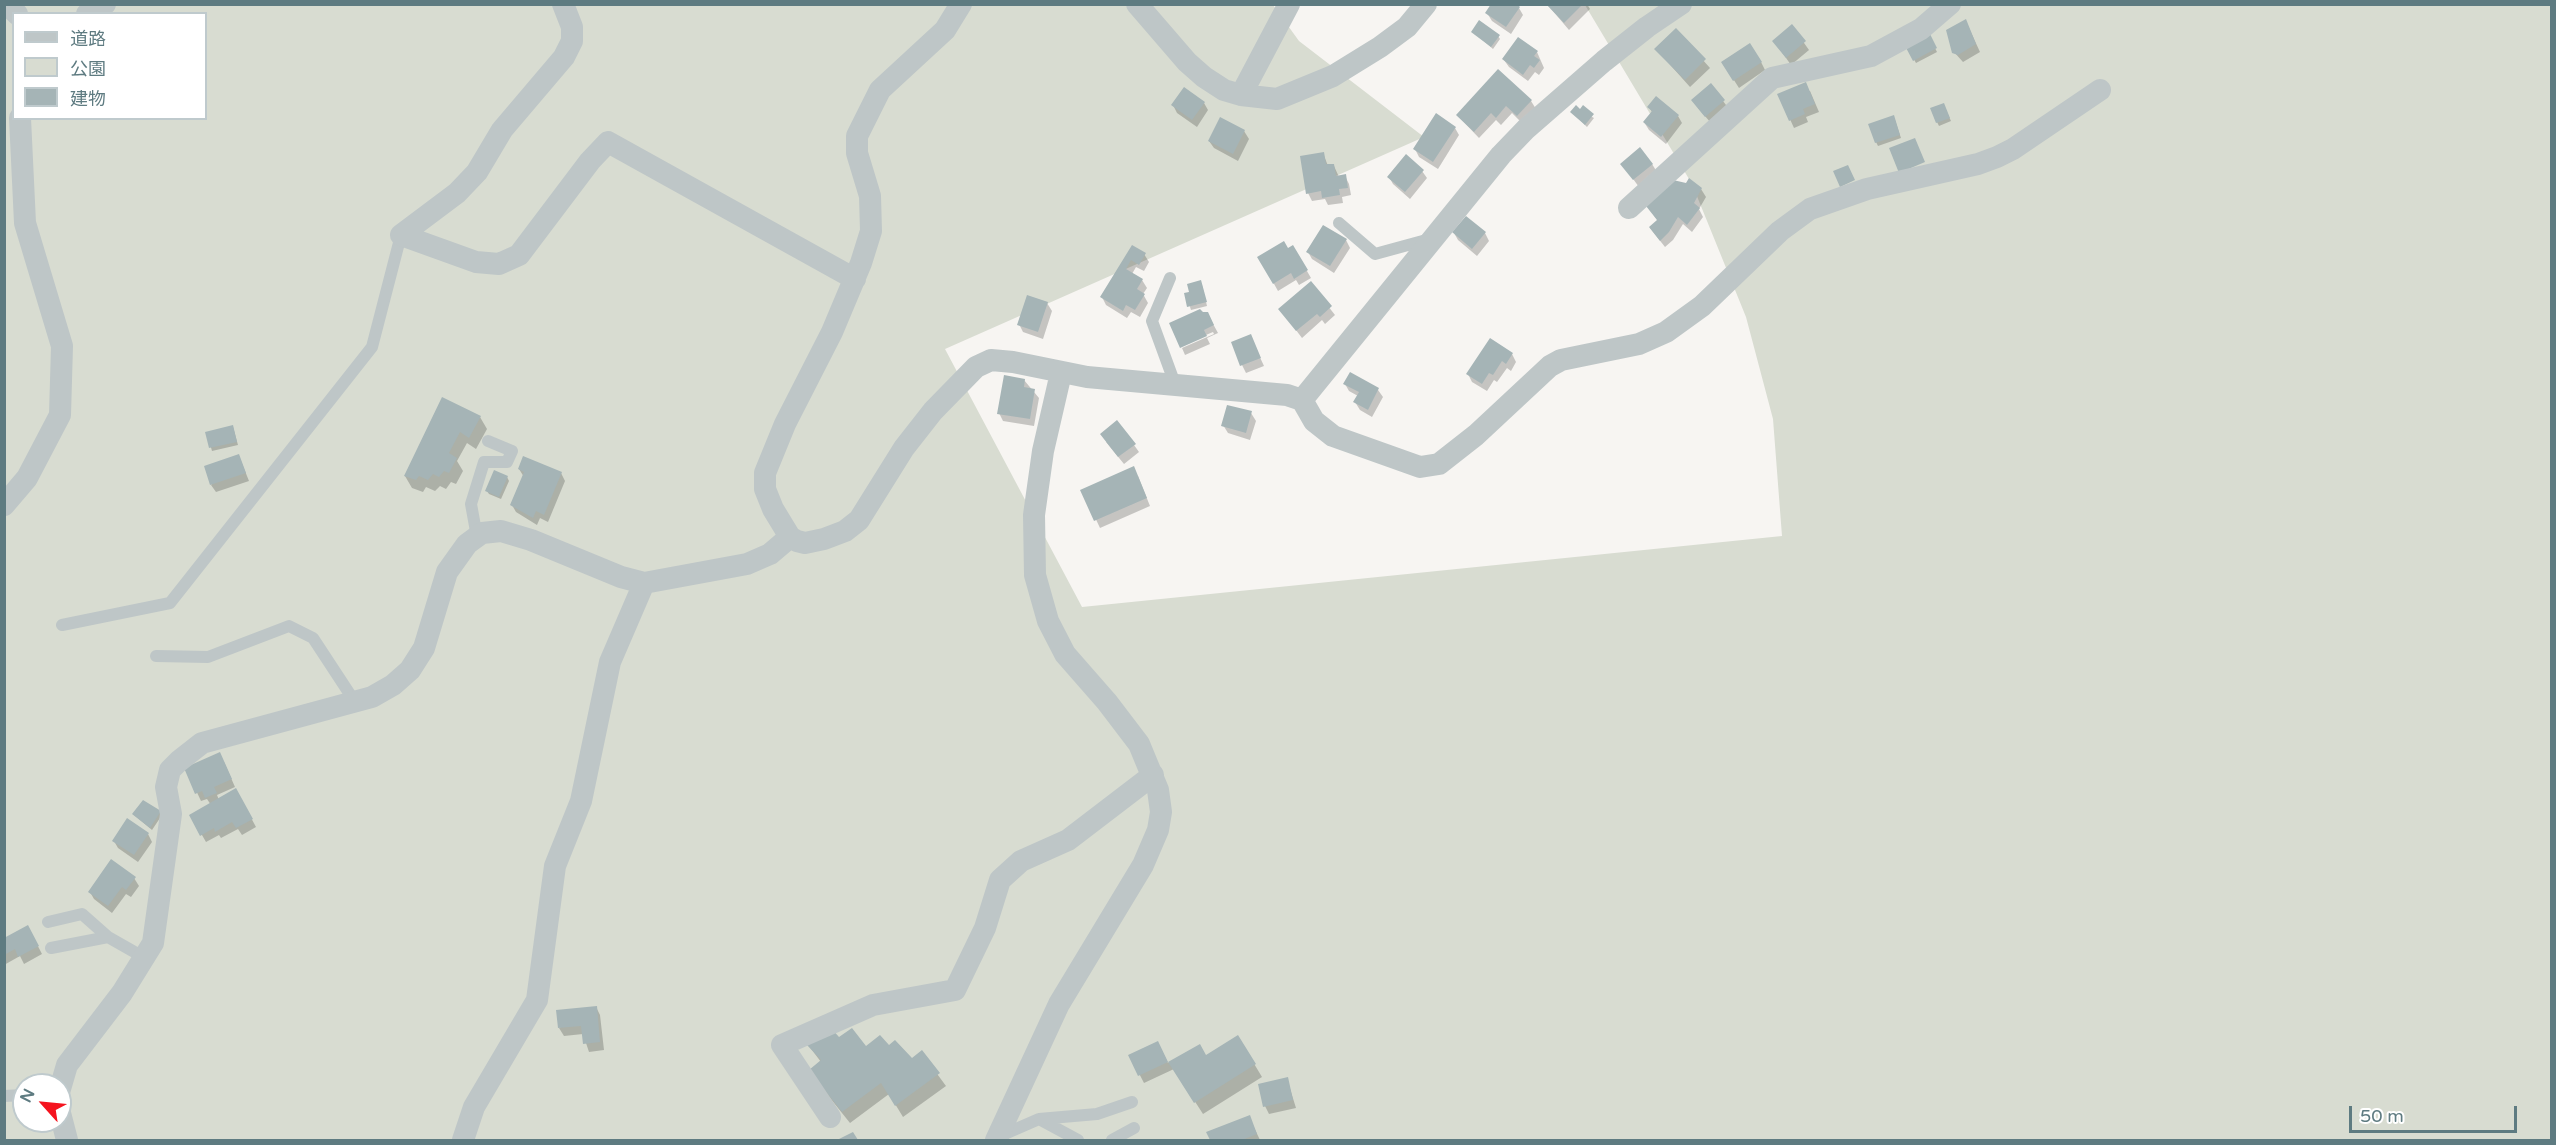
<!DOCTYPE html>
<html>
<head>
<meta charset="utf-8">
<style>
	body { margin:0 }
	#map { position:relative; width:2556px; height:1145px; overflow:hidden; background:#f7f5f2; font-family:"Varela Round","Noto Sans JP",sans-serif }
	canvas { display:block }
	.frame { position:absolute; inset:0; border:6px solid #5e7b81; pointer-events:none }
	.legend { position:absolute; left:12px; top:12px; width:195px; height:108px; box-sizing:border-box; background:#fff; border:2px solid #bfcacd; margin:0; padding:8px 10px; list-style:none; font-size:18px; color:#5e7b81 }
	.legend li { display:flex; align-items:center; gap:12px; height:30px }
	.legend b { width:30px; border:2px solid #bfcacd }
	.north { position:absolute; left:12px; top:1073px; width:60px; height:60px; box-sizing:border-box; background:#fff; border:2px solid #bfcacd; border-radius:50%; rotate:297deg; font-size:16px; font-weight:700; line-height:24px; text-align:center; color:#5e7b81 }
	.north::after { content:''; display:block; margin:auto; width:21px; height:27px; background:#f5141f; clip-path:polygon(50% 0,100% 100%,50% 72%,0 100%) }
	.scale { position:absolute; left:2349px; top:1106px; width:168px; height:27px; box-sizing:border-box; border:3px solid #5e7b81; border-top:0; padding-left:8px; font-size:18px; line-height:21px; white-space:nowrap; color:#5e7b81; -webkit-text-stroke:4px #fff; paint-order:stroke }
</style>
</head>
<body>
<div id="map">
<canvas width="2556" height="1145"></canvas>
<div class="frame"></div>
<ul class="legend">
<li><b style="height:8px;background:#bec6c7"></b>道路</li>
<li><b style="height:16px;background:#d8dcd1"></b>公園</li>
<li><b style="height:16px;background:#a5b4b6"></b>建物</li>
</ul>
<div class="north">N</div>
<div class="scale">50 m</div>
</div>
<script>
const ctx = document.querySelector('canvas').getContext('2d');
ctx.lineJoin = 'round';
function fill(path, color) {
  ctx.fillStyle = color;
  ctx.fill(path, 'evenodd');
}
function toPath(rows) {
  const path = new Path2D();
  for (const r of rows) {
    path.moveTo(r[0], r[1]);
    for (let i = 2; i < r.length; i += 2) path.lineTo(r[i], r[i + 1]);
  }
  return path;
}
function strokePath(path, color, width, dash) {
  ctx.strokeStyle = color;
  ctx.lineWidth = width;
  ctx.lineCap = dash ? 'butt' : 'round';
  ctx.setLineDash(dash || []);
  ctx.stroke(path);
}
const green = toPath([
	[5,5,1273,5,1299,41,1424,137,945,349,1082,607,1782,536,1773,419,1746,317,1692,184,1585,5,2551,5,2551,1140,5,1140],
	[14,14,206,14,206,118,14,118],
	[24,1085,60,1085,60,1121,24,1121]
]);
const shadow = toPath([
	[1547,4,1587,4,1590,9,1569,30],
	[1519,8,1523,15,1511,34,1492,21,1487,13],
	[1792,26,1809,50,1791,65,1774,41],
	[1969,28,1980,52,1963,62,1954,52],
	[1676,30,1710,68,1690,87,1656,49],
	[1473,32,1498,36,1500,39,1493,49],
	[1928,34,1937,52,1916,63,1906,45],
	[1537,52,1544,68,1539,75,1535,72,1528,81,1509,67,1504,60],
	[1761,62,1765,70,1739,88,1723,63],
	[1711,85,1729,109,1711,123,1698,108],
	[1810,91,1819,112,1806,117,1808,122,1794,128,1779,95],
	[1531,101,1536,109,1522,123,1512,113,1501,125,1496,120,1479,138,1457,115],
	[1204,103,1208,110,1197,127,1177,113,1173,105],
	[1649,107,1678,116,1682,123,1666,144,1649,130,1644,122,1652,112],
	[1945,108,1951,121,1939,126,1937,122],
	[1581,111,1594,118,1587,127,1572,112],
	[1895,120,1901,138,1878,146,1876,142],
	[1455,128,1459,135,1438,169,1419,157,1415,149],
	[1244,131,1249,139,1238,161,1214,148,1209,141],
	[1323,153,1328,166,1334,166,1339,177,1345,176,1349,184,1351,195,1342,197,1343,203,1328,205,1325,199,1312,201,1308,193],
	[1622,164,1652,164,1657,172,1639,187],
	[1422,171,1427,178,1410,199,1393,184,1389,177],
	[1701,189,1706,197,1699,209,1703,217,1692,232,1683,224,1673,240,1665,247,1650,228,1658,221,1653,214],
	[1454,233,1485,233,1489,241,1477,256,1458,240],
	[1346,240,1350,248,1334,273,1312,259,1308,252],
	[1132,247,1144,254,1149,262,1144,271,1136,267,1132,274,1142,280,1147,288,1143,294,1148,303,1140,317,1131,312,1127,318,1106,305,1102,297],
	[1293,247,1311,278,1299,285,1296,280,1278,291,1259,257],
	[1310,283,1335,315,1325,324,1322,320,1302,338,1280,309],
	[1202,285,1207,306,1191,310,1186,294],
	[1047,303,1052,311,1043,339,1023,332,1019,324],
	[1212,322,1218,333,1207,338,1210,344,1185,355,1182,348,1214,334,1213,332,1180,346],
	[1250,336,1264,366,1246,373,1242,365],
	[1512,354,1516,362,1511,371,1507,368,1497,382,1494,380,1487,391,1472,382,1468,374],
	[1350,374,1378,390,1383,397,1372,417,1360,410,1355,402,1358,396,1349,391,1345,384],
	[1024,380,1039,398,1034,426,1003,421,999,413],
	[443,399,480,417,487,429,476,449,467,443,457,461,463,471,456,484,451,482,446,489,440,486,435,491,426,487,423,492,412,488,405,476],
	[1251,413,1256,421,1250,440,1228,433,1223,425],
	[233,427,238,445,212,451,207,433],
	[1106,442,1134,445,1139,452,1124,464],
	[239,456,249,481,216,492,211,485],
	[519,469,561,473,565,481,548,522,540,518,537,525,516,512,512,505,524,477],
	[1138,476,1150,506,1100,528,1082,490],
	[507,477,509,481,501,499,489,494,487,491],
	[224,762,235,787,217,795,219,800,236,790,256,827,242,835,238,829,221,838,219,835,206,842,191,816,211,805,207,799,201,801,186,769],
	[160,812,162,815,152,830,133,814],
	[148,834,152,842,138,862,118,848,114,841],
	[134,878,139,886,131,897,126,894,112,913,94,899,90,892],
	[28,927,42,954,24,964,20,956,4,965,4,940],
	[596,1007,600,1015,604,1050,589,1052,583,1034,564,1036,559,1028],
	[1238,1037,1262,1077,1203,1114,1174,1069,1144,1083,1130,1056,1162,1051,1168,1063,1199,1046,1206,1057],
	[839,1039,912,1060,921,1052,946,1086,903,1117,889,1094,850,1123,818,1083,821,1062,809,1046],
	[1287,1079,1296,1108,1269,1114,1265,1106],
	[1249,1117,1260,1140,1211,1140,1208,1132]
]);
const building = toPath([
	[1491,4,1517,4,1520,7,1506,27,1485,13],
	[1546,4,1583,4,1564,23],
	[1966,19,1976,44,1958,55,1952,53,1946,30],
	[1479,20,1500,35,1491,47,1471,32],
	[1792,24,1806,41,1786,58,1772,41],
	[1676,28,1706,59,1685,80,1654,49],
	[1929,32,1937,48,1913,61,1904,44],
	[1518,37,1538,51,1534,56,1540,60,1534,68,1530,65,1523,75,1502,59],
	[1750,43,1762,62,1733,81,1721,62],
	[1498,69,1532,100,1517,116,1506,106,1496,118,1491,113,1474,132,1456,115],
	[1806,82,1815,104,1803,109,1805,114,1789,121,1777,94],
	[1711,83,1725,100,1705,117,1691,100],
	[1184,87,1205,102,1192,120,1171,105],
	[1656,96,1679,115,1661,137,1643,122,1652,111,1647,107],
	[1944,103,1950,118,1936,123,1930,108],
	[1576,105,1580,109,1583,105,1594,114,1585,125,1570,112],
	[1436,113,1456,127,1433,162,1413,149],
	[1894,115,1900,135,1875,143,1868,124],
	[1220,117,1245,130,1233,154,1208,141],
	[1915,138,1925,162,1899,173,1889,148],
	[1640,147,1653,164,1633,180,1620,164],
	[1324,152,1326,164,1334,164,1336,176,1346,174,1348,188,1339,189,1340,195,1322,198,1321,191,1306,194,1300,156],
	[1406,154,1424,170,1405,192,1387,177],
	[1848,165,1855,180,1840,187,1833,171],
	[1689,178,1702,188,1694,203,1700,208,1687,225,1678,217,1669,232,1660,241,1649,227,1657,220,1646,206,1673,180,1686,183],
	[1466,216,1486,232,1472,249,1452,232],
	[1323,225,1347,239,1330,266,1306,252],
	[1284,241,1288,248,1293,245,1308,270,1294,279,1291,273,1273,284,1257,257],
	[1132,245,1146,253,1139,265,1131,260,1126,269,1143,279,1137,289,1145,294,1135,310,1126,305,1123,311,1100,297],
	[1201,280,1207,302,1187,307,1184,293,1189,292,1187,284],
	[1311,281,1332,306,1320,317,1317,314,1296,331,1278,309],
	[1027,295,1048,302,1038,332,1017,325],
	[1200,309,1203,312,1208,312,1214,325,1204,330,1207,336,1180,348,1169,323],
	[1251,334,1261,358,1240,366,1231,342],
	[1490,338,1513,353,1506,364,1502,361,1493,375,1489,373,1482,384,1466,374],
	[1350,372,1379,388,1368,410,1353,402,1359,392,1343,384],
	[1004,375,1025,379,1024,387,1035,389,1030,419,997,414],
	[442,397,481,416,469,438,460,432,449,453,457,458,449,473,444,471,439,477,433,474,428,480,419,476,416,480,404,476],
	[1227,405,1252,411,1246,433,1221,426],
	[1117,420,1136,444,1118,457,1100,434],
	[233,425,237,442,209,448,205,432],
	[239,454,246,473,210,485,204,466],
	[523,456,562,472,544,515,536,511,533,518,510,505,524,472,518,469],
	[1134,466,1147,498,1094,521,1080,490],
	[494,470,508,476,499,497,485,491],
	[220,752,232,779,214,787,217,793,205,798,202,791,195,794,184,768],
	[236,788,253,819,236,828,232,822,215,832,214,828,200,836,189,815],
	[143,800,161,811,150,828,132,814],
	[127,818,149,833,134,855,112,841],
	[111,859,136,877,126,890,122,887,108,906,88,892],
	[28,925,39,946,18,957,15,949,4,955,4,938],
	[597,1006,600,1042,583,1044,581,1026,558,1028,556,1010],
	[831,1028,839,1037,852,1028,866,1046,880,1035,889,1045,895,1040,912,1058,922,1050,940,1073,895,1106,881,1083,842,1112,809,1070,821,1060,807,1045],
	[1238,1035,1256,1064,1194,1103,1168,1062,1200,1044,1206,1055],
	[1158,1041,1168,1062,1138,1076,1128,1055],
	[1288,1077,1293,1100,1263,1107,1258,1084],
	[1250,1115,1257,1134,1242,1140,1210,1140,1206,1132],
	[853,1132,858,1140,837,1140]
]);
const lane = toPath([
	[1339,223,1375,254,1430,239],
	[1170,278,1152,321,1175,384],
	[477,537,471,504,484,462,507,462,512,451,488,441],
	[62,625,170,603,372,347,401,235],
	[156,656,208,657,289,626,313,638,355,702],
	[48,922,82,914,108,937],
	[51,948,108,937,145,958],
	[4,1096,24,1095],
	[1039,1119,1097,1114,1132,1102],
	[1000,1136,1039,1119,1078,1140],
	[1112,1140,1134,1128]
]);
const street = toPath([
	[7,4,17,14],
	[563,4,572,27,572,41,564,57,502,130,477,172,457,193,401,235,476,262,499,264,519,255,590,161,608,142,855,279],
	[961,4,945,30,880,90,857,136,857,153,870,196,871,231,861,263,832,332,785,424,765,473,765,489,773,509,790,537,797,541,805,543,824,539,845,531,859,520,904,448,933,411,976,367,991,360,1013,362,1087,377,1287,395,1302,400,1314,421,1333,436,1420,467,1439,464,1476,435,1550,366,1561,360,1639,344,1666,332,1702,306,1780,231,1810,209,1867,189,1978,164,1997,157,2013,149,2100,90],
	[1137,4,1187,62,1204,77,1224,90,1241,95,1277,99,1333,76,1380,47,1407,27,1426,4],
	[87,14,105,4],
	[1241,95,1289,4],
	[1629,208,1772,78,1871,56,1921,29,1950,4],
	[1302,400,1501,155,1526,129,1604,61,1647,27,1681,4],
	[4,505,27,478,60,415,62,346,25,223,20,118],
	[60,1089,67,1065,122,993,153,943,171,814,166,787,170,770,179,761,202,743,372,697,393,685,410,670,424,648,447,572,467,544,482,533,501,531,531,540,621,577,644,583,747,564,770,554,790,537],
	[60,1113,67,1140],
	[830,1117,782,1045,873,1005,955,990,985,928,1000,880,1021,861,1068,840,1153,775],
	[463,1140,474,1107,537,1000,555,866,581,801,610,662,644,583],
	[996,1140,1059,1004,1143,865,1158,830,1161,812,1158,790,1139,744,1107,702,1065,654,1048,621,1035,575,1034,515,1043,451,1061,373]
]);
fill(green, '#d8dcd1');
fill(shadow, '#0003');
fill(building, '#a5b4b6');
strokePath(lane, '#bec6c7', 12);
strokePath(street, '#bec6c7', 22);
</script>
</body>
</html>
